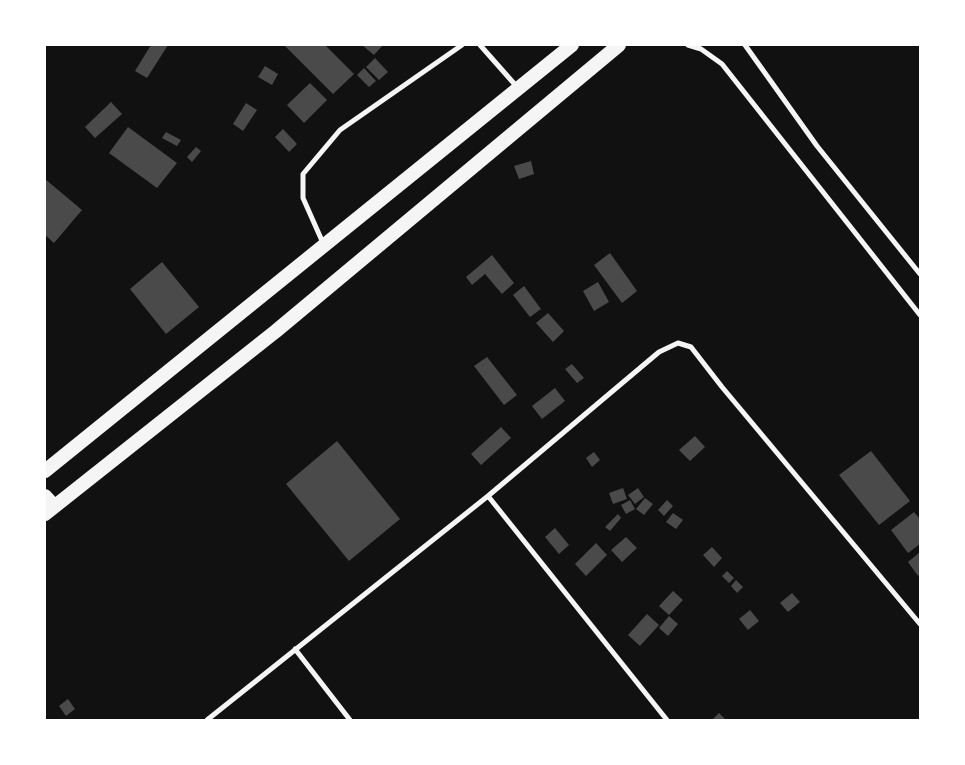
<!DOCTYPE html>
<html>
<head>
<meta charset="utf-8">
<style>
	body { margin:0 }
	#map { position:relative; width:965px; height:765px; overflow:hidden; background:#111; font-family:Lato,sans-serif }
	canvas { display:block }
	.frame { position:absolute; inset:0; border:46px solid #fff; pointer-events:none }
</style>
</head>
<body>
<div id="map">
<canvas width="965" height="765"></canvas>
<div class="frame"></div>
</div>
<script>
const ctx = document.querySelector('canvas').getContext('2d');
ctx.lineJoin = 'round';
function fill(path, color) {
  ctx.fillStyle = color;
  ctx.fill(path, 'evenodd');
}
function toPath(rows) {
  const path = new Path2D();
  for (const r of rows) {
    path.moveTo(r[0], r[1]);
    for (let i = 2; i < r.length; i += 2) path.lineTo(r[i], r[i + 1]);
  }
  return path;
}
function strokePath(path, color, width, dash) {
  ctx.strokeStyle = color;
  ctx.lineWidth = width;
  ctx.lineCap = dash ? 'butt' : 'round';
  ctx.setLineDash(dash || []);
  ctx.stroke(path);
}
const building = toPath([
	[151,45,168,45,147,78,135,71],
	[284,45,325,45,354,74,333,94],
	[362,45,383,45,374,55],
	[375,58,388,72,379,80,366,67],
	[265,66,278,74,272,85,258,77],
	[364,68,376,81,369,87,357,75],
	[310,83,327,100,304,123,287,105],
	[111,102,122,114,95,138,85,127],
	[246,103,257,110,243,131,233,124],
	[128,127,177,163,157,188,109,153],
	[283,129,297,144,289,152,275,137],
	[166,132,181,140,177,146,162,138],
	[196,147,201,151,192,162,187,157],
	[531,161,534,174,519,179,514,166],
	[45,179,82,210,54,243,45,235],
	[610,253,637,291,622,303,594,265],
	[492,255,514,283,502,294,485,274,472,285,466,277],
	[162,262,199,307,166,334,130,289],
	[598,282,609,302,594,311,583,291],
	[524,286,541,309,530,317,513,295],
	[548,313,564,331,553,342,536,323],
	[487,357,517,395,504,405,474,366],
	[572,364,584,378,577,383,565,369],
	[555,388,565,401,542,419,532,406],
	[501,427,511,438,481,465,471,454],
	[695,436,705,447,690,461,679,450],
	[337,441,400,519,349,561,286,484],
	[871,451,910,501,879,525,839,475],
	[594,452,600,460,592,467,586,458],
	[623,488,627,499,613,504,609,493],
	[638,488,644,497,635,504,628,495],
	[645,498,653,504,644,515,636,509],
	[630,500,635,509,626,514,621,505],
	[667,500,673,506,664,516,658,510],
	[914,512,920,519,920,544,908,553,891,530],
	[673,513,683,520,676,529,666,522],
	[618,514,621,518,610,531,605,527],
	[555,528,569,545,559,554,545,537],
	[626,537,637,548,622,562,611,550],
	[596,543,607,555,586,576,575,564],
	[712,547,722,558,714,567,703,555],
	[920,552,920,574,918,576,908,562],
	[727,571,734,578,729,583,722,576],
	[736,580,743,587,737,593,731,586],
	[673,591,683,600,669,615,659,606],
	[792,593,800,602,788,612,780,603],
	[750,610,759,621,748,630,739,619],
	[647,614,659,625,640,646,628,635],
	[669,616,678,624,668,636,659,628],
	[68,699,75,709,66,716,59,706],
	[719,713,726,720,712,720]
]);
const minor = toPath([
	[480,45,518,88],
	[688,45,701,49,722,64,920,315],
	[745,45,817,146,920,274],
	[323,243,303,198,303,174,340,130,462,45],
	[488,496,667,720],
	[295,649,350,720],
	[207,720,488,496,659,352,678,343,691,347,722,387,920,624]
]);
const trunk = toPath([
	[45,471,572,45],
	[45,496,54,506],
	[45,514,276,331,619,45]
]);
fill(building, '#4a4a4a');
strokePath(minor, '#f5f5f5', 5);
strokePath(trunk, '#f5f5f5', 14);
</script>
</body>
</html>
